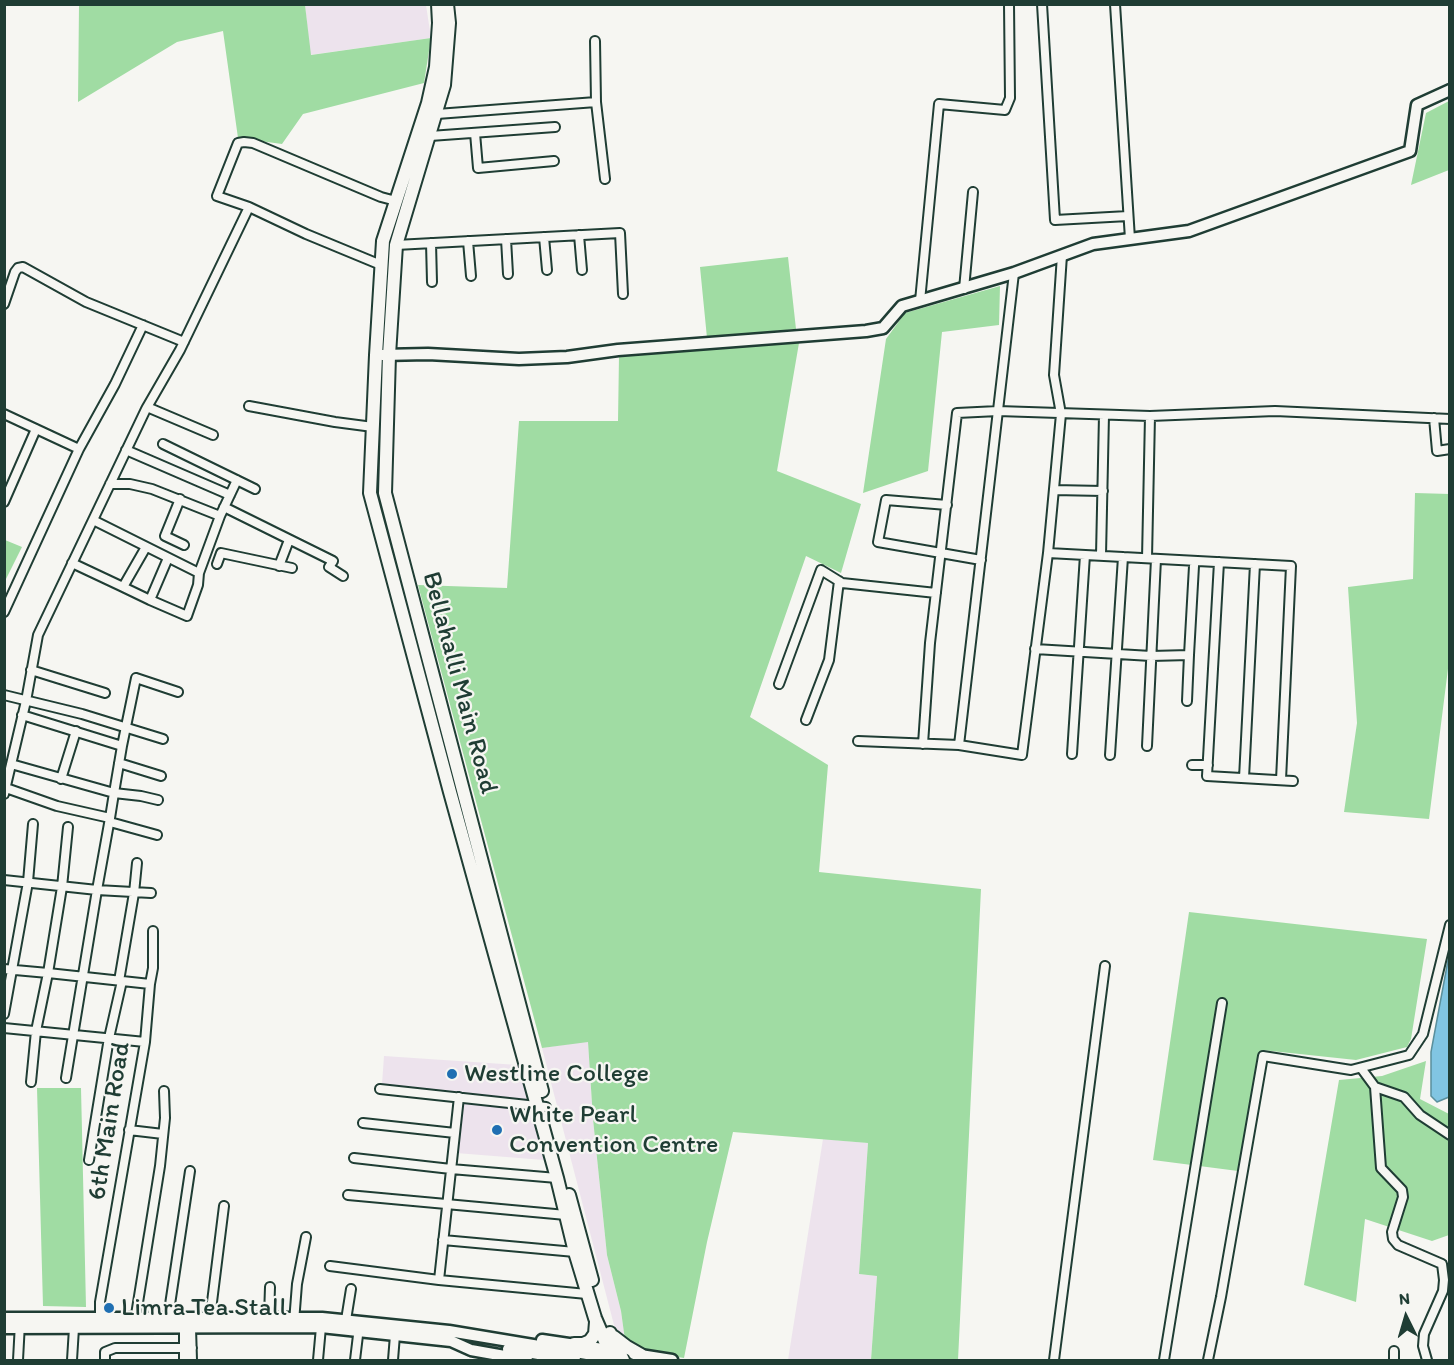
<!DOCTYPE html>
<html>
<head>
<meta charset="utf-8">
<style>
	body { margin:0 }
	#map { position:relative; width:1454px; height:1365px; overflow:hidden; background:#f6f6f2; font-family:Itim,sans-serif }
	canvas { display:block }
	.frame { position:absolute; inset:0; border:6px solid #1f3d34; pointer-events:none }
	.north { position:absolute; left:1376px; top:1287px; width:60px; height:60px; -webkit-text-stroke:4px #f6f6f2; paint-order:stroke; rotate:355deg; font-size:16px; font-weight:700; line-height:24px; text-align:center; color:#1f3d34 }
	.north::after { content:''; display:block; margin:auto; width:21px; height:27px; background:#1f3d34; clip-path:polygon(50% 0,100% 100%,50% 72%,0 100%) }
</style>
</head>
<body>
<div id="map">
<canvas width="1454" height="1365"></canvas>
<div class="frame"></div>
<div class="north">N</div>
</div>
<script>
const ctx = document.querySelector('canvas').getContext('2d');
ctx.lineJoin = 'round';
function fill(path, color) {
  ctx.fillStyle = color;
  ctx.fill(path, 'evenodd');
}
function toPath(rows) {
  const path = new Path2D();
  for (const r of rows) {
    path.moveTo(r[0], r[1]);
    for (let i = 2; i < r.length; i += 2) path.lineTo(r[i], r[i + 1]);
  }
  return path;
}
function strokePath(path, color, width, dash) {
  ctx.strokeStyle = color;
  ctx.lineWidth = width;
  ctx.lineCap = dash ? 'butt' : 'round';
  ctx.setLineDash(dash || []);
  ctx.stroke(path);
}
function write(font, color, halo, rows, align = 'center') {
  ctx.font = font + ' Itim,sans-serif';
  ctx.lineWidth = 4.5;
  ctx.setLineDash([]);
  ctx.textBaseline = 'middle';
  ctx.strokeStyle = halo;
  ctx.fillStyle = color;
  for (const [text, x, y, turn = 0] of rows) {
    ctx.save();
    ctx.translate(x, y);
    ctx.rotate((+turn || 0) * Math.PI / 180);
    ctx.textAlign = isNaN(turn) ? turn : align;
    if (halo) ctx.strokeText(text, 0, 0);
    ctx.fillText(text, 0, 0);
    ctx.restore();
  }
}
const built = toPath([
	[305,5,426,5,431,38,310,55],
	[588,1041,593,1119,607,1255,621,1311,625,1340,614,1325,542,1048],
	[384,1056,518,1065,529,1103,382,1084],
	[461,1100,530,1108,544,1160,456,1153],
	[823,1139,868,1143,859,1274,877,1276,871,1360,788,1360]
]);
const green = toPath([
	[79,5,305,5,311,55,431,38,424,83,303,114,282,144,238,138,223,31,177,42,78,102],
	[1449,101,1449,170,1411,185,1426,113],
	[788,257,796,329,707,338,700,267],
	[1000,286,999,325,942,332,928,471,863,493,886,339,905,313],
	[799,343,777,471,861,504,841,573,806,556,750,717,828,765,819,872,981,889,958,1360,871,1360,877,1276,859,1274,868,1143,733,1132,707,1242,684,1358,642,1351,625,1340,621,1311,607,1255,593,1119,588,1042,542,1048,418,585,507,588,519,421,618,421,619,356],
	[1415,493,1450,494,1450,653,1429,819,1344,812,1357,723,1348,587,1413,579],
	[5,540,22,547,5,581],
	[1189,912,1427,939,1411,1039,1407,1047,1356,1060,1262,1050,1238,1171,1153,1160],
	[1426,1061,1420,1099,1449,1114,1449,1235,1432,1241,1365,1219,1356,1302,1304,1285,1339,1080,1382,1076],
	[37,1088,81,1088,86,1307,43,1306]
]);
const water = toPath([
	[1449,955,1449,1097,1437,1102,1431,1096,1431,1052,1449,955]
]);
const street = toPath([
	[1042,4,1055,220,1128,216],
	[1115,4,1130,239],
	[596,102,605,179],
	[437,114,596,102,595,41],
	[475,133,478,168,554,161],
	[430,136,555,127],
	[579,235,582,270],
	[544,237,547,270],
	[506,239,508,274],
	[468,241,471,276],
	[431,243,432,282],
	[396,245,620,233,623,294],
	[381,265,306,234,249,207,217,196,238,143,244,142,253,143,381,197,396,201],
	[964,289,973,192],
	[920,301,939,104,1005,110,1010,98,1009,4],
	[4,304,15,272,18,268,23,267,86,302,184,342],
	[249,406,335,422,373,427],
	[147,407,213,435],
	[4,414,79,449],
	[1150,416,1275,411,1450,419],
	[1434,418,1437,451,1450,449],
	[163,444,255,489],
	[126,450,230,495],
	[110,484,130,484,152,489,220,516,237,480],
	[1054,490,1103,491],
	[180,499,165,536,184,545],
	[4,502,36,429],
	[947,505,886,500,878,542,981,560],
	[224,507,333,561,329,567,343,576],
	[93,520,199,573,220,516],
	[1048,553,1291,566,1281,780],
	[1101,555,1104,415],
	[1219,562,1207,776,1293,781],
	[72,563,123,587,146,547],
	[217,564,221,553,292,568],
	[279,566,289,540],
	[123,587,150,600,168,558],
	[150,600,187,616,198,585,199,573],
	[4,612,79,449,115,384,143,325],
	[1035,649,1151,656,1189,655,1187,701],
	[1189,655,1194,566],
	[31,670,105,693],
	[779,684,821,570,842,583,936,593],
	[4,695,82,714,163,739],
	[22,715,122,746,136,678,178,692],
	[806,720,829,660,839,581],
	[858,741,959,745,1014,273],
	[923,744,930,643,957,413,998,411,1150,416,1147,558],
	[959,745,1022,755,1048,553,1061,414,1054,375,1062,255],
	[1147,746,1156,559],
	[1072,754,1085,555],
	[1110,755,1123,557],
	[119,763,161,776],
	[11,764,114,793,122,746],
	[1192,765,1208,765],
	[1244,778,1255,564],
	[61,779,76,731],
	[6,788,57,806,110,818,114,793,141,796,158,800],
	[4,794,26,701,38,635,146,409,180,350,249,207],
	[110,822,157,835],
	[4,880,97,890,110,818],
	[4,969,48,973,62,887,68,827],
	[119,981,134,893,137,863],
	[4,1014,28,882,33,824],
	[4,1028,145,1042],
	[1361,1068,1375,1087,1404,1097,1420,1115,1450,1135],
	[66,1078,97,890,151,893],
	[31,1082,36,1031,48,973,150,984],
	[1375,1087,1381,1168,1402,1190,1403,1197,1392,1232,1393,1239,1398,1245,1442,1264,1444,1280,1443,1291,1424,1334,1423,1346,1427,1360],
	[380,1089,546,1107],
	[363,1123,455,1133],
	[129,1130,163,1134],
	[354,1158,451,1169,557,1178],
	[89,1160,109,1038,122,981],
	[348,1195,566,1215],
	[443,1240,575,1252],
	[330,1266,439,1280,587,1294],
	[439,1280,459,1097],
	[269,1317,270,1287],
	[100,1318,100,1302,145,1042,150,984,153,968,153,931],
	[168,1318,190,1171],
	[210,1318,224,1206],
	[346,1320,351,1289],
	[135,1321,160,1166,165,1118,164,1091],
	[294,1322,297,1284,306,1237],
	[191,1328,192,1360],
	[18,1360,20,1323],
	[72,1360,74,1328],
	[105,1360,105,1352,115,1348,192,1348],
	[184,1360,184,1328],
	[318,1360,321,1327],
	[355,1360,359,1327],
	[393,1360,395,1335],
	[1054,1360,1105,966],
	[1164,1360,1222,1003],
	[1208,1360,1221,1297,1263,1056,1351,1070,1409,1055,1423,1034,1450,925],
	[1394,1360,1394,1351]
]);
const secondary = toPath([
	[382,355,428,354,519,359,567,357,618,350,866,331,883,328,902,306,1014,273,1093,244,1189,231,1410,151,1417,105,1450,90],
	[4,1318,322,1318,449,1331,605,1357],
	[4,1328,321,1327,451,1341,471,1350,527,1360],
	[542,1340,616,1351],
	[508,1349,575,1360],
	[634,1354,672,1360]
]);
const primary = toPath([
	[438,4,439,23,436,67,428,103,383,241,376,355,370,493,450,792,557,1178,575,1252,595,1318,613,1360],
	[447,4,449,23,444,85,396,245,389,355,385,493,542,1091],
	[569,1195,592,1280],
	[610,1333,623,1360],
	[614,1337,627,1347,641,1355],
	[574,1344,583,1344,590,1341,595,1334,596,1322]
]);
const markers = [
	[452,1074,6,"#1f6fb2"],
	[497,1130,6,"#1f6fb2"],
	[109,1308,6,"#1f6fb2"]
];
const streetNames = [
	["Bellahalli Main Road",459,683,75],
	["6th Main Road",110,1121,-81]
];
const poiNames = [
	["Westline College",464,1074],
	["White Pearl",509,1115],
	["Convention Centre",509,1145],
	["Limra Tea Stall",121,1308]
];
fill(built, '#ede3ed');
fill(green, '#a0dca3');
fill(water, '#81c5e2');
strokePath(water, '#5a8f9c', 1.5);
strokePath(street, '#1f3d34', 12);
strokePath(secondary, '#1f3d34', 15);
strokePath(primary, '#1f3d34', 16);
strokePath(street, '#f6f6f2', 8);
strokePath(secondary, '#f6f6f2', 10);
strokePath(primary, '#f6f6f2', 12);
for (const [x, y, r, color] of markers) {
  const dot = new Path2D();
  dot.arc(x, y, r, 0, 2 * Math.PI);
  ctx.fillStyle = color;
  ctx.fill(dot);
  strokePath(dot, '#f6f6f2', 2);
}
write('26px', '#1f3d34', '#f6f6f2', streetNames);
write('26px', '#1f3d34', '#f6f6f2', poiNames, 'left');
</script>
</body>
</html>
